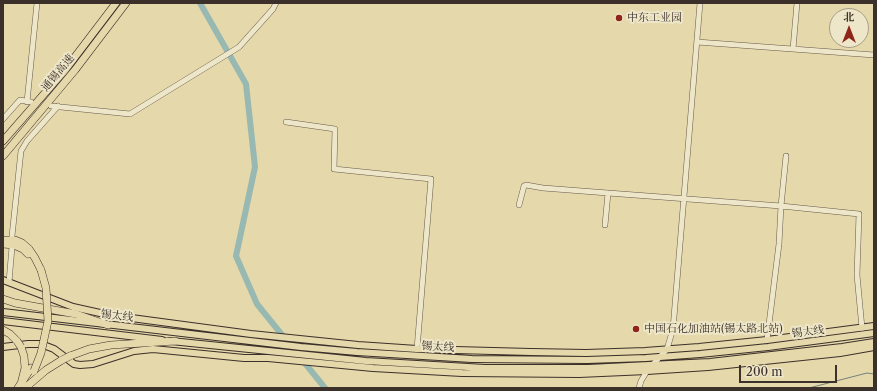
<!DOCTYPE html>
<html>
<head>
<meta charset="utf-8">
<style>
	body { margin:0 }
	#map { position:relative; width:877px; height:391px; overflow:hidden; background:#e5d8ab; font-family:"Libre Caslon Text","Noto Serif SC",serif }
	canvas { display:block }
	.frame { position:absolute; inset:0; border:4px solid #3c302a; pointer-events:none }
	.north { position:absolute; left:829px; top:8px; width:40px; height:40px; box-sizing:border-box; background:#eee6c8; border:1px solid #a79d89; border-radius:50%; rotate:0deg; font-size:11px; font-weight:700; line-height:16px; text-align:center; color:#3c302a }
	.north::after { content:''; display:block; margin:auto; width:14px; height:18px; background:#8f2418; clip-path:polygon(50% 0,100% 100%,50% 72%,0 100%) }
	.scale { position:absolute; left:739px; top:365px; width:98px; height:18px; box-sizing:border-box; border:2px solid #3c302a; border-top:0; padding-left:5px; font-size:12px; line-height:14px; white-space:nowrap; color:#3c302a; -webkit-text-stroke:3px #eee6c8; paint-order:stroke }
</style>
</head>
<body>
<div id="map">
<canvas width="877" height="391"></canvas>
<div class="frame"></div>
<div class="north">北</div>
<div class="scale">200 m</div>
</div>
<script>
const ctx = document.querySelector('canvas').getContext('2d');
ctx.lineJoin = 'round';
function toPath(rows) {
  const path = new Path2D();
  for (const r of rows) {
    path.moveTo(r[0], r[1]);
    for (let i = 2; i < r.length; i += 2) path.lineTo(r[i], r[i + 1]);
  }
  return path;
}
function strokePath(path, color, width, dash) {
  ctx.strokeStyle = color;
  ctx.lineWidth = width;
  ctx.lineCap = dash ? 'butt' : 'round';
  ctx.setLineDash(dash || []);
  ctx.stroke(path);
}
function write(font, color, halo, rows, align = 'center') {
  ctx.font = font + ' "Libre Caslon Text","Noto Serif SC",serif';
  ctx.lineWidth = 4;
  ctx.setLineDash([]);
  ctx.textBaseline = 'middle';
  ctx.strokeStyle = halo;
  ctx.fillStyle = color;
  for (const [text, x, y, turn = 0] of rows) {
    ctx.save();
    ctx.translate(x, y);
    ctx.rotate((+turn || 0) * Math.PI / 180);
    ctx.textAlign = isNaN(turn) ? turn : align;
    if (halo) ctx.strokeText(text, 0, 0);
    ctx.fillText(text, 0, 0);
    ctx.restore();
  }
}
const stream = toPath([
	[809,388,867,373,874,374]
]);
const river = toPath([
	[200,3,246,84,255,167,236,256,257,304,325,388]
]);
const minor = toPath([
	[697,42,874,55],
	[793,49,797,3],
	[27,102,37,3],
	[51,106,130,114,239,47,273,9,276,3],
	[3,119,20,100,31,102],
	[286,122,335,129,334,169,431,179,417,349],
	[608,193,781,206,859,214,857,275,862,328],
	[519,205,524,186,526,185,543,188,608,193,605,225],
	[12,236,21,151,27,141,58,106],
	[9,282,12,247],
	[767,340,779,244,781,206,786,156],
	[639,388,641,381,647,371,667,349,673,329,700,3]
]);
const major = toPath([
	[3,280,73,307,109,315,251,334,358,345,417,349,531,352,586,353,645,351,699,347,767,340,874,326],
	[3,312,301,347,357,352,472,359,587,360,646,358,700,354,768,347,874,333],
	[3,321,162,340],
	[171,341,366,361,485,368,588,368,710,362,842,347,874,342],
	[3,347,28,344,41,344,54,349,74,364,80,365,93,364,134,351,153,349,244,358,268,358,373,368,462,373,579,374,647,371,708,367,840,353,874,347]
]);
const highway = toPath([
	[3,141,65,70,116,3],
	[3,156,75,70,126,3],
	[3,240,15,240,22,243,29,249,35,258,41,270],
	[3,244,14,245,23,249,28,254],
	[3,299,15,303,76,314,108,325],
	[3,330,10,334,17,341],
	[21,347,24,356,25,368,21,384],
	[70,356,89,349,111,345,175,341],
	[18,388,31,368],
	[25,388,46,370,62,360]
]);
const highwayBridge = toPath([
	[17,341,21,347],
	[62,360,70,356],
	[34,371,41,353,48,321,46,288,41,270]
]);
const markers = [
	[619,18,4,"#8f2418"],
	[636,329,4,"#8f2418"]
];
const poiNames = [
	["中东工业园",627,18],
	["中国石化加油站(锡太路北站)",644,329]
];
const streetNames = [
	["通锡高速",58,73,-50],
	["锡太线",117,316,7],
	["锡太线",808,332,-7],
	["锡太线",438,347,3]
];
strokePath(stream, '#73827c', 1);
strokePath(river, '#98b8b2', 6);
strokePath(minor, '#665a4a', 6);
strokePath(major, '#3c302a', 8);
strokePath(highway, '#3c302a', 8);
strokePath(minor, '#eee6c8', 5);
strokePath(major, '#e5d8ab', 6);
strokePath(highway, '#e5d8ab', 7);
strokePath(highwayBridge, '#3c302a', 8, []);
strokePath(highwayBridge, '#e5d8ab', 7);
for (const [x, y, r, color] of markers) {
  const dot = new Path2D();
  dot.arc(x, y, r, 0, 2 * Math.PI);
  ctx.fillStyle = color;
  ctx.fill(dot);
  strokePath(dot, '#eee6c8', 1.5);
}
write('11px', '#3c302a', '#eee6c8', poiNames, 'left');
write('11px', '#3c302a', '#eee6c8', streetNames);
</script>
</body>
</html>
